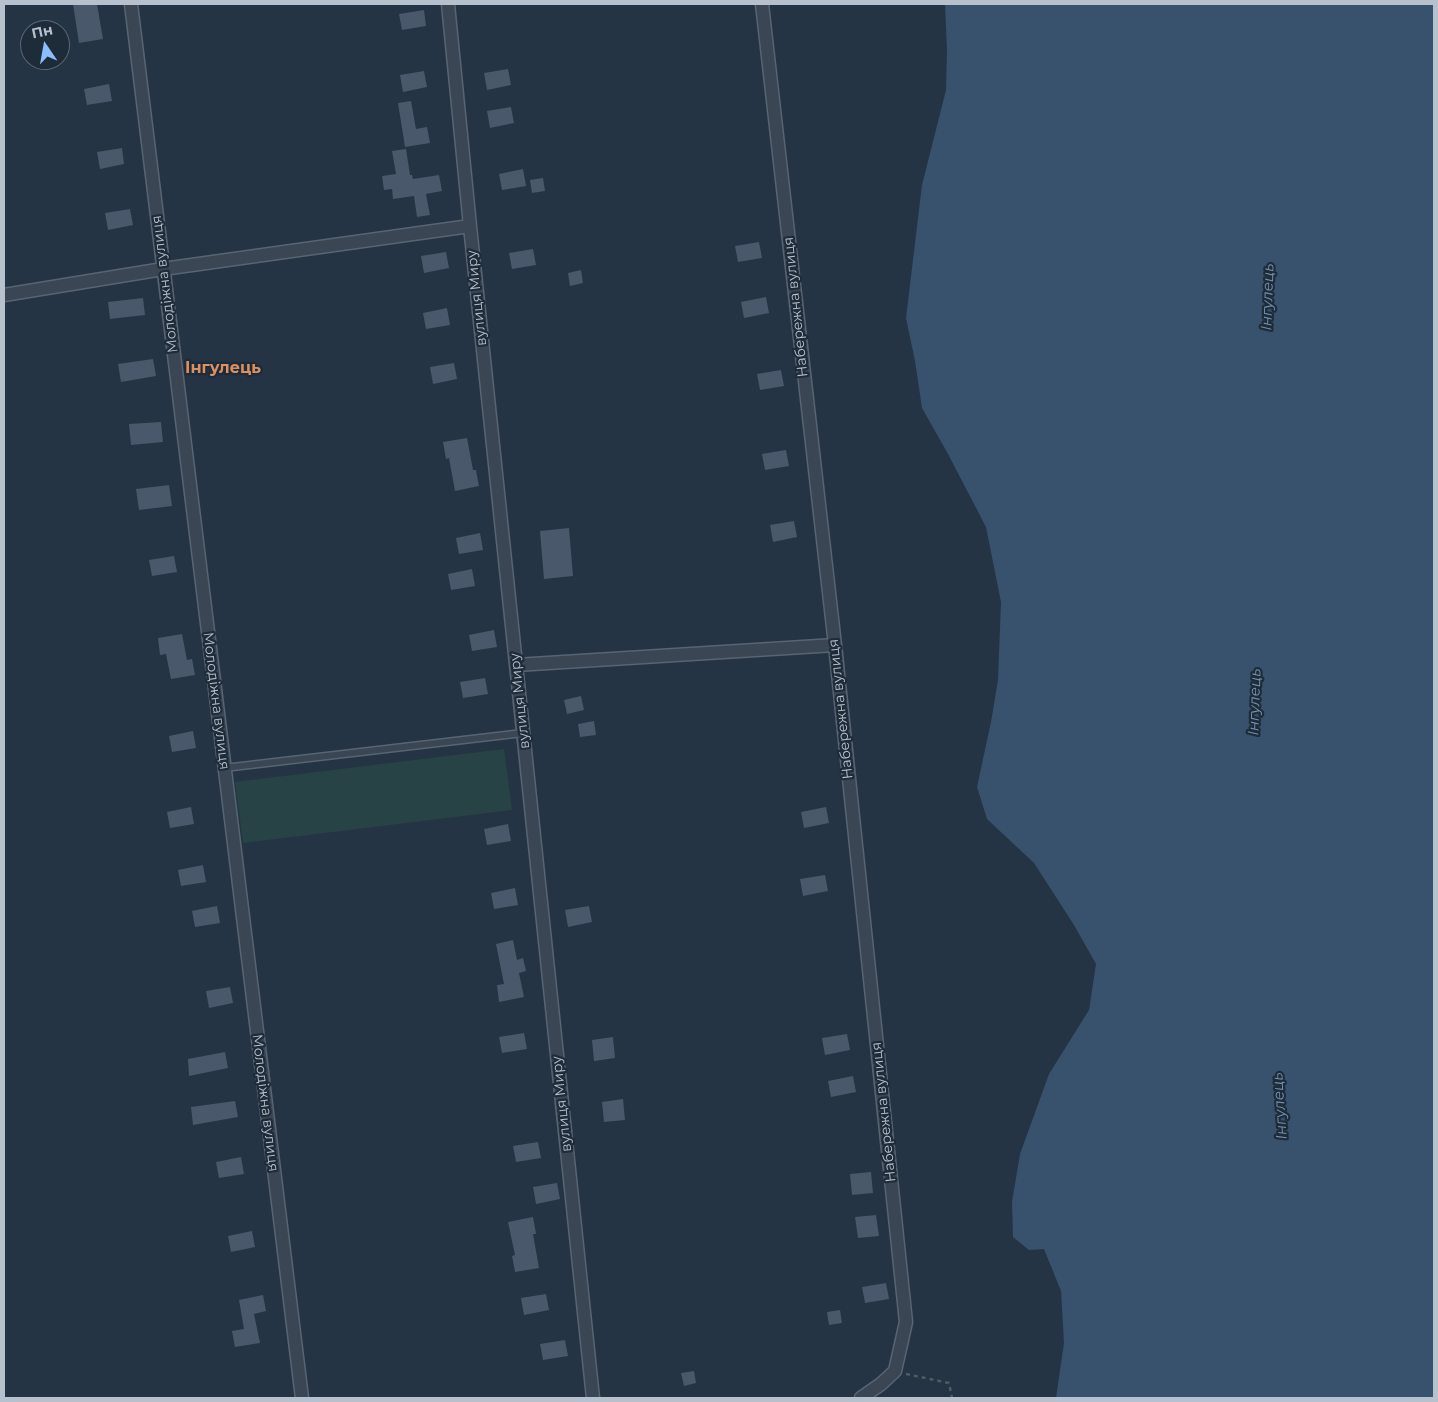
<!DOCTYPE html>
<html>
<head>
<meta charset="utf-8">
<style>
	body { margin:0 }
	#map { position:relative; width:1438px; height:1402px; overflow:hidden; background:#253444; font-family:Montserrat,sans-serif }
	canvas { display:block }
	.frame { position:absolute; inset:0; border:5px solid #b7c1cd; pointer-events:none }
	.north { position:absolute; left:20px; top:20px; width:50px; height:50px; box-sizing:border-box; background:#1e2b39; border:1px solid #5b6774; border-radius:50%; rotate:348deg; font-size:14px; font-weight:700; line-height:20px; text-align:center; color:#b7c1cd }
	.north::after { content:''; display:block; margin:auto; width:18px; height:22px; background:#8bbefe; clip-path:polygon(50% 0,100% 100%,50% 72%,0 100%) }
</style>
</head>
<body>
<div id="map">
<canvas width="1438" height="1402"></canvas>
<div class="frame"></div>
<div class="north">Пн</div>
</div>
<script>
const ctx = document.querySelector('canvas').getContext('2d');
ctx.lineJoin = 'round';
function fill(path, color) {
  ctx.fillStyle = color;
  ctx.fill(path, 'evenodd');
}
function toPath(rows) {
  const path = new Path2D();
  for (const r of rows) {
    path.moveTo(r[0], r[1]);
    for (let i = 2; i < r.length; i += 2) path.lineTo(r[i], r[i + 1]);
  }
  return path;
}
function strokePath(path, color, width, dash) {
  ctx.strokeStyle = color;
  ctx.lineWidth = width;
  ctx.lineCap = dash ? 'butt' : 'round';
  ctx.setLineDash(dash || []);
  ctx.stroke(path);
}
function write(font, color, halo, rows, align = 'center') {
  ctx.font = font + ' Montserrat,sans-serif';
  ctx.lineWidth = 4.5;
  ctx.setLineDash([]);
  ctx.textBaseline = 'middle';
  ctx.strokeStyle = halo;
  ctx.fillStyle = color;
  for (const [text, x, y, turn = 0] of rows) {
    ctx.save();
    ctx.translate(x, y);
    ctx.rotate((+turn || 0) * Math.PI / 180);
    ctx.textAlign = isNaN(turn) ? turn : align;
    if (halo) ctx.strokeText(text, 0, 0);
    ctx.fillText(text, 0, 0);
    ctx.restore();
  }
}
const green = toPath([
	[504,749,512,810,243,843,235,782]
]);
const water = toPath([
	[945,4,1434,4,1434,1398,1056,1398,1064,1343,1061,1291,1044,1249,1029,1250,1013,1237,1012,1202,1020,1154,1049,1074,1089,1010,1096,964,1074,925,1034,863,987,819,977,787,991,722,998,680,1001,602,986,527,948,454,922,408,915,361,906,318,922,185,946,90,947,51]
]);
const building = toPath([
	[73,4,97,4,103,39,79,43],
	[424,10,426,26,402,30,399,14],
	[508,69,511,85,487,90,484,73],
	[424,71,427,87,403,92,400,75],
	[109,84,112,101,87,105,84,89],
	[411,101,416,129,427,127,430,143,405,147,398,103],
	[511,107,514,123,490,128,487,111],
	[122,148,124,164,100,169,97,152],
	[406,149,410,175,412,175,413,179,439,175,442,191,426,194,430,215,417,217,414,196,393,199,392,189,384,190,382,176,396,174,392,151],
	[523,169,526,186,502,190,499,174],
	[543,178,545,191,532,193,530,180],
	[130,209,133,225,108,230,105,213],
	[759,242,762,258,738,262,735,246],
	[533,249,536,265,512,269,509,253],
	[446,252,449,268,424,273,421,256],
	[581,270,583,283,570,286,568,273],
	[766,297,769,313,744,318,741,302],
	[143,298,145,315,110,319,108,302],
	[447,308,450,325,426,329,423,313],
	[153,359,156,376,121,382,118,364],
	[454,363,457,379,433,384,430,367],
	[781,370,784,386,760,390,757,374],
	[161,422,163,442,131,445,129,424],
	[467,438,473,470,476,470,479,486,455,491,449,458,446,459,443,442],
	[786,450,789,466,765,470,762,454],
	[169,485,172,506,139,510,136,489],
	[794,521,797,537,773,542,770,525],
	[569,528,573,576,544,579,540,531],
	[480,533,483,550,459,554,456,538],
	[174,556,177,572,152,576,149,560],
	[472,569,475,586,451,590,448,574],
	[494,630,497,647,472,651,469,635],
	[182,634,187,660,192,659,195,675,171,679,166,654,160,655,158,638],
	[485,678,488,694,463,698,460,682],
	[581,696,584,710,567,714,564,700],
	[594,721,596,735,580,737,578,724],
	[193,731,196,748,172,752,169,736],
	[191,807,194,824,170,828,167,812],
	[826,807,829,823,804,828,801,812],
	[508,824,511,841,487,845,484,829],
	[203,865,206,882,181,886,178,870],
	[825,875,828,891,803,896,800,879],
	[515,888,518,905,494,909,491,893],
	[217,906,220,923,195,927,192,911],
	[589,906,592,922,568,927,565,910],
	[513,940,517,960,523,958,526,971,519,973,524,997,499,1002,497,985,504,984,496,944],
	[230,987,233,1003,209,1008,206,991],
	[524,1033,527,1049,502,1053,499,1037],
	[847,1034,850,1050,825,1055,822,1038],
	[613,1037,615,1058,594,1061,592,1040],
	[225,1052,228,1068,189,1076,188,1059],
	[853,1076,856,1092,831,1097,828,1081],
	[623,1099,625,1120,604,1122,602,1102],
	[235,1101,238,1117,193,1125,191,1107],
	[538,1142,541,1158,516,1162,513,1146],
	[241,1157,244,1174,219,1178,216,1162],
	[871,1172,873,1193,852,1195,850,1174],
	[557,1183,560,1199,536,1204,533,1187],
	[876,1215,879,1236,858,1238,855,1217],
	[533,1217,536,1234,533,1234,539,1268,515,1272,512,1256,515,1255,508,1222],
	[252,1231,255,1247,231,1252,228,1236],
	[886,1283,889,1299,865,1303,862,1287],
	[546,1294,549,1310,524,1315,521,1298],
	[263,1295,266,1311,254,1314,260,1343,235,1347,232,1331,244,1329,239,1300],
	[840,1310,842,1323,829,1325,827,1312],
	[565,1340,568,1356,543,1360,540,1344],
	[694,1371,696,1383,684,1386,681,1373]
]);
const path = toPath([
	[906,1374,949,1383,952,1398]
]);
const lane = toPath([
	[224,768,523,733]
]);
const street = toPath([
	[131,4,302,1398],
	[448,4,470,226,593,1398],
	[762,4,835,645,906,1322,895,1371,881,1384,861,1398],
	[4,295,163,269,470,226],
	[516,665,835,645]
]);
const streetNames = [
	["Молодіжна вулиця",165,284,-97],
	["вулиця Миру",477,298,-96],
	["Набережна вулиця",796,307,-96],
	["Молодіжна вулиця",216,701,83],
	["вулиця Миру",520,701,-96],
	["Набережна вулиця",841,709,-96],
	["Молодіжна вулиця",265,1103,83],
	["вулиця Миру",562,1104,-96],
	["Набережна вулиця",884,1112,-96]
];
const waterNames = [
	["Інгулець",1268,297,-88],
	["Інгулець",1255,702,-88],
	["Інгулець",1280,1106,-94]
];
const quarterNames = [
	["Інгулець",223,368]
];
fill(green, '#274345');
fill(water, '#38516c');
fill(building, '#49586a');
strokePath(lane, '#586471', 9);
strokePath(street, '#586471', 15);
strokePath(path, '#466061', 2.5, [4, 4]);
strokePath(lane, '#3a4654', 6);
strokePath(street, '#3a4654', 12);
write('14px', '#b7c1cd', '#1e2b39', streetNames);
write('italic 15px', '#7593b2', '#1e2b39', waterNames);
write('bold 16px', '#dd9162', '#1e2b39', quarterNames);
</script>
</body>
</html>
